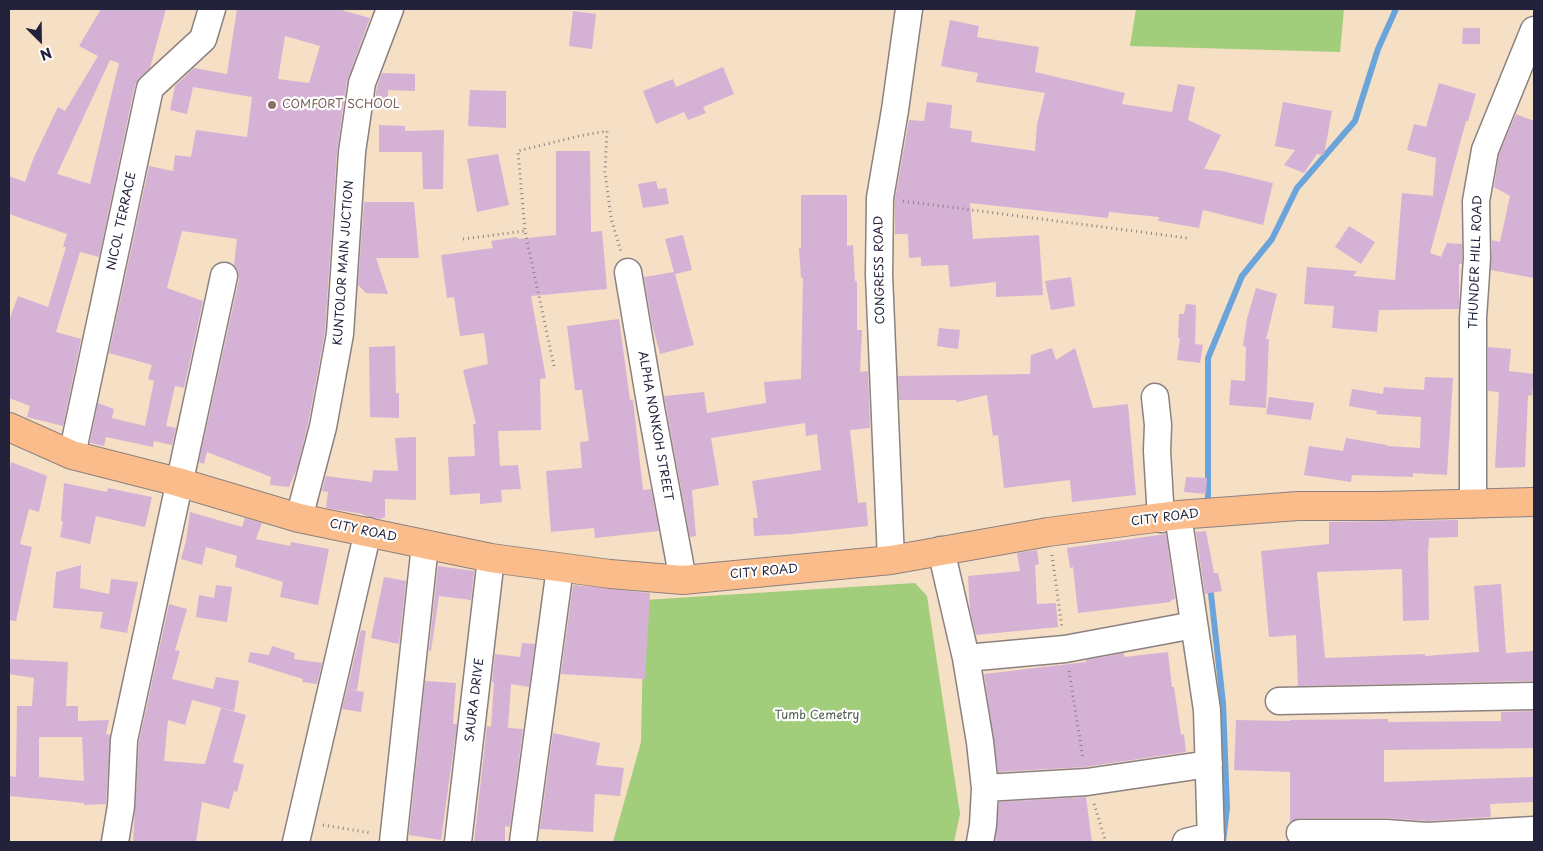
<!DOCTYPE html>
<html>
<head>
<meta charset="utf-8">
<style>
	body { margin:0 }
	#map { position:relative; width:1543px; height:851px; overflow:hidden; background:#f5dfc5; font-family:"Playpen Sans",sans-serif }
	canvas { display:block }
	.frame { position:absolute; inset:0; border:10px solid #22223b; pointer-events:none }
	.north { position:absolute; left:15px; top:15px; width:50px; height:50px; -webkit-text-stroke:4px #fff; paint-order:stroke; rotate:157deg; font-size:14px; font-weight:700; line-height:20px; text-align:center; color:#22223b }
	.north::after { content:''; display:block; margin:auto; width:18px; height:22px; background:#22223b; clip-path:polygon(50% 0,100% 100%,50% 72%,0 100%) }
</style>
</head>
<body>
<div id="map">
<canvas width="1543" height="851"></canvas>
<div class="frame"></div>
<div class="north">N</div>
</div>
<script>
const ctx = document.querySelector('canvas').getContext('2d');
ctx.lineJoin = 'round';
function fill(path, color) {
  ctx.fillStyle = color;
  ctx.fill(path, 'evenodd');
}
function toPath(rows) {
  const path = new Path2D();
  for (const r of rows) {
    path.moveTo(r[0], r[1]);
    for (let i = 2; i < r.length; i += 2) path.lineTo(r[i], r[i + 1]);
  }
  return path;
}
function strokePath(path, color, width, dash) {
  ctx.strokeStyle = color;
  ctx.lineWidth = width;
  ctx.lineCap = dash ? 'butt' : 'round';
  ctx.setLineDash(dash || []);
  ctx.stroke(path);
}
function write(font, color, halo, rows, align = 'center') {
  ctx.font = font + ' "Playpen Sans",sans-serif';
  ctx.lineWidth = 4.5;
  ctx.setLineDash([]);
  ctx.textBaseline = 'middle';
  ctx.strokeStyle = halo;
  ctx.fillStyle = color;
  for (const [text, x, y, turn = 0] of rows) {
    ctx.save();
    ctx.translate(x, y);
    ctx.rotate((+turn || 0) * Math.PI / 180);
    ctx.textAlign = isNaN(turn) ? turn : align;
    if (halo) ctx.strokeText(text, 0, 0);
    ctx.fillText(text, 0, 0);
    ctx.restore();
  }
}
const green = toPath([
	[1136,9,1344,9,1340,52,1130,46],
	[915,583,927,596,960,814,954,842,613,842,641,742,644,600]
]);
const stream = toPath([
	[1208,505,1208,358,1242,276,1272,239,1297,188,1355,121,1378,49,1396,9],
	[1210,585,1223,703,1227,808,1223,842]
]);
const building = toPath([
	[101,9,166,9,150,68,140,77,135,85,99,257,80,252,56,332,81,339,63,426,27,417,30,406,9,398,9,321,18,296,48,307,66,247,63,247,67,234,9,214,9,176,25,182,34,157,58,107,65,111,98,56,79,46],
	[110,60,119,63,90,184,57,174],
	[237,9,338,9,370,18,347,81,337,151,325,332,308,424,297,468,289,487,270,485,271,477,207,452,204,464,199,462,239,279,238,271,234,265,237,239,182,231,167,288,203,301,184,388,175,386,166,426,176,428,172,445,154,441,153,447,106,437,104,446,90,443,98,403,114,409,112,418,145,426,154,381,148,379,152,365,109,353,149,166,173,171,175,155,191,157,196,130,247,137,252,97,193,87,187,114,170,110,175,86,194,68,227,74],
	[285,36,320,46,309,83,278,79],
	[573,11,596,14,592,49,569,46],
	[950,20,979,26,977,37,1039,47,1035,72,1125,93,1122,104,1172,112,1178,84,1195,87,1188,120,1221,135,1204,169,1222,171,1273,183,1263,225,1203,210,1199,228,1158,221,1159,217,1109,212,1108,218,970,203,973,239,1039,235,1043,295,996,297,996,282,950,287,948,265,921,266,921,257,909,258,908,234,895,234,895,199,909,120,924,121,927,102,952,105,950,128,972,131,971,142,1035,151,1037,124,1045,93,976,82,978,73,941,66],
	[1463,28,1480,28,1480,44,1462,44],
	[723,67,734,94,703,107,706,113,688,120,684,112,656,124,643,91,673,79,676,87],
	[382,73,415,74,415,91,388,90,388,106,374,106,377,87],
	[1439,83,1476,94,1468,121,1466,121,1430,253,1441,257,1447,243,1462,244,1462,264,1459,264,1459,309,1379,310,1377,332,1332,328,1334,306,1304,304,1307,267,1357,271,1353,276,1395,280,1402,193,1433,196,1436,158,1407,150,1414,124,1426,127],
	[470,90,506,91,506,128,468,126],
	[1283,102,1332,111,1324,155,1317,154,1304,173,1284,165,1295,150,1275,146],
	[1516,114,1534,121,1534,278,1491,270,1492,240,1500,242,1510,196,1494,187,1499,154],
	[379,125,405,126,405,131,444,130,443,189,423,189,422,152,379,152],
	[556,151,590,151,591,232,602,231,607,289,531,296,546,378,540,379,541,430,498,431,500,466,518,465,521,489,501,490,502,502,480,504,480,493,450,495,448,457,475,456,473,424,476,424,463,370,488,364,484,333,460,336,454,297,447,298,441,255,493,248,491,241,517,237,518,239,556,235],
	[498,154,509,205,477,212,467,159],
	[656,181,658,189,666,188,669,204,643,208,638,184],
	[801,195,847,195,847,246,853,245,855,281,857,281,857,330,862,330,860,372,868,371,870,428,850,430,858,503,866,502,868,526,793,534,754,536,753,518,758,518,752,481,821,470,817,434,806,436,805,423,711,438,719,485,692,490,696,536,690,537,664,396,704,392,707,413,766,403,764,382,801,379,803,278,801,278,799,248,801,248],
	[364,202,414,202,419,258,376,258,388,294,366,293,358,285],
	[1349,226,1375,242,1361,264,1335,247],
	[683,235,692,270,675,274,694,345,660,354,652,324,644,277,674,272,665,239],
	[1071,277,1075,306,1051,310,1045,281],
	[1256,288,1277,294,1266,339,1269,339,1266,408,1229,405,1231,380,1245,381,1246,347,1243,346,1247,319],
	[1186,304,1196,305,1195,344,1203,345,1200,363,1177,360,1180,338,1178,338,1179,314,1184,314],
	[619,319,630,400,633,400,643,490,651,489,659,531,595,538,594,528,551,532,546,471,582,468,580,442,589,441,582,390,575,390,567,326],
	[939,328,960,330,958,349,937,346],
	[395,346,396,393,399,393,399,418,370,417,369,347],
	[1488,347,1511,349,1509,371,1534,374,1532,396,1528,395,1525,467,1495,468,1499,392,1488,391],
	[1052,348,1056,360,1075,348,1093,408,1128,404,1136,495,1072,502,1070,480,1004,488,998,435,993,436,987,395,957,402,956,400,899,400,898,376,1030,374,1031,355],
	[1425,377,1453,378,1447,475,1413,473,1413,477,1352,475,1351,482,1304,475,1309,446,1343,451,1346,438,1387,445,1387,446,1420,448,1421,417,1376,414,1377,411,1349,406,1352,389,1383,394,1384,387,1424,390],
	[1269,397,1314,403,1311,420,1266,414],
	[416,437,416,500,385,499,385,517,380,519,363,515,363,514,326,508,328,492,322,491,326,476,372,482,373,470,398,471,395,438],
	[11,462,47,476,39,512,29,509,20,544,32,547,16,621,9,620,9,477],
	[1186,477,1207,478,1206,494,1184,492],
	[64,483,107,492,108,488,152,497,145,527,96,516,90,544,60,537,63,522,61,521],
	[190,512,242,527,245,518,262,523,256,539,290,546,291,542,329,549,318,605,280,597,283,582,235,567,237,556,206,547,202,565,181,559,186,541],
	[1458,520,1458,537,1429,538,1428,552,1429,620,1403,621,1402,569,1317,572,1325,658,1425,654,1425,656,1479,652,1474,586,1501,584,1506,653,1534,651,1534,681,1298,686,1296,635,1269,637,1261,551,1329,544,1329,522],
	[1206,531,1214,573,1218,573,1222,591,1205,594,1196,532],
	[1166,534,1175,599,1171,600,1171,602,1078,613,1073,567,1070,568,1067,548],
	[1037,550,1039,564,1035,565,1037,604,1056,603,1058,627,976,635,970,611,968,576,1020,571,1017,553],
	[81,565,80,588,109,594,111,579,138,582,127,633,100,628,103,612,53,608,56,572],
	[438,566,474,571,471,600,439,596,431,651,429,650],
	[384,577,406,581,399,644,371,638],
	[216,585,232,587,227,622,196,617,199,595,214,598],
	[573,585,650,593,645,679,561,674],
	[169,604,187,609,175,650,180,651,172,679,213,689,216,677,239,681,234,711,192,700,185,725,168,720,164,761,205,764,221,708,246,715,233,762,244,765,237,792,234,791,229,809,202,802,196,842,133,842,139,742],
	[361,630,366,631,357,690,347,689],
	[522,643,535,644,529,687,511,684,508,728,523,729,510,827,505,826,505,842,474,842,487,726,491,727,494,682,492,682,495,654,520,657],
	[272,646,295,653,294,659,322,663,317,684,302,682,303,679,248,662,250,652,269,655],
	[1168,652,1172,687,1174,687,1181,735,1184,734,1186,752,1085,767,998,772,984,674,1086,662,1086,660,1124,653,1124,657],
	[9,659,68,662,66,706,78,706,78,721,109,720,106,734,110,735,106,804,84,805,84,803,9,796,9,776,16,777,17,706,32,706,34,678,9,674],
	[39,737,82,737,84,781,39,777],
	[425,681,456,683,453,724,457,724,441,840,409,835],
	[347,689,364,692,361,712,342,709],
	[1534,711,1534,748,1384,750,1384,782,1534,777,1534,802,1490,804,1491,817,1427,821,1386,818,1300,818,1290,822,1290,772,1234,770,1236,720,1290,721,1290,720,1388,719,1388,722,1501,721,1501,712],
	[553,733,600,743,596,765,624,768,620,796,595,794,593,832,540,829],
	[1086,797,1092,842,995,842,999,802]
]);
const path = toPath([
	[903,201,1187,238],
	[463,239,525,231],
	[554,366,525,231,518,151,579,136,607,131,605,172,611,218,621,252],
	[1052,555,1062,628],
	[1069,671,1083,759],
	[1094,804,1106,842],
	[323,825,371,833]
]);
const minor = toPath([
	[628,272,651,408,683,580],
	[1155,397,1158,425,1157,451,1161,519],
	[72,455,150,88,203,39,212,9],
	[1473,504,1473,318,1477,258,1476,201,1485,150,1534,30],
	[1178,515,1207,710,1211,842],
	[299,518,323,427,340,334,352,152,362,83,390,9],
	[941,550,966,658,980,742,985,788,983,825,980,842],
	[891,560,879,275,880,198,895,110,909,9],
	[966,658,1065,649,1194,625],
	[1279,701,1534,696],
	[985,788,1087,782,1209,764],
	[1300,833,1386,833,1427,836,1534,830],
	[115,842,121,806,124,740,224,276],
	[296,842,368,531],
	[393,842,425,545],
	[458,842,491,558],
	[523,842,560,568],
	[1186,842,1211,836]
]);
const major = toPath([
	[9,427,72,455,178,482,299,518,491,558,610,574,683,580,891,560,1048,532,1178,515,1298,506,1381,506,1534,502]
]);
const markers = [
	[272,105,5,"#8d6e63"]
];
const educationNames = [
	["COMFORT SCHOOL",282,105]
];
const streetNames = [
	["NICOL TERRACE",122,221,-78],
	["THUNDER HILL ROAD",1476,262,-88],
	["KUNTOLOR MAIN JUCTION",344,263,-86],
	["CONGRESS ROAD",880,270,-91],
	["ALPHA NONKOH STREET",655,426,80],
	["CITY ROAD",1165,518,-7],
	["CITY ROAD",363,531,12],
	["CITY ROAD",764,572,-5],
	["SAURA DRIVE",475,700,-83]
];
const parkNames = [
	["Tumb Cemetry",817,716]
];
fill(green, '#a2cd7a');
strokePath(stream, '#6aa4da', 6);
fill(building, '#d6b1d6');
strokePath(minor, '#8c8080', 29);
strokePath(major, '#8c8080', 30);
strokePath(path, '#8c8080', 3, [1, 4]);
strokePath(minor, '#fff', 26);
strokePath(major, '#fabc8b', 28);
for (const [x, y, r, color] of markers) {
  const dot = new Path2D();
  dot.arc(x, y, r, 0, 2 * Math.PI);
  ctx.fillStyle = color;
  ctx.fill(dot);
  strokePath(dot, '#fff', 2);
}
write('12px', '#785e54', '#fff', educationNames, 'left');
write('12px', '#22223b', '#fff', streetNames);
write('12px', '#4f5e51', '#fff', parkNames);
</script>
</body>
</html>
